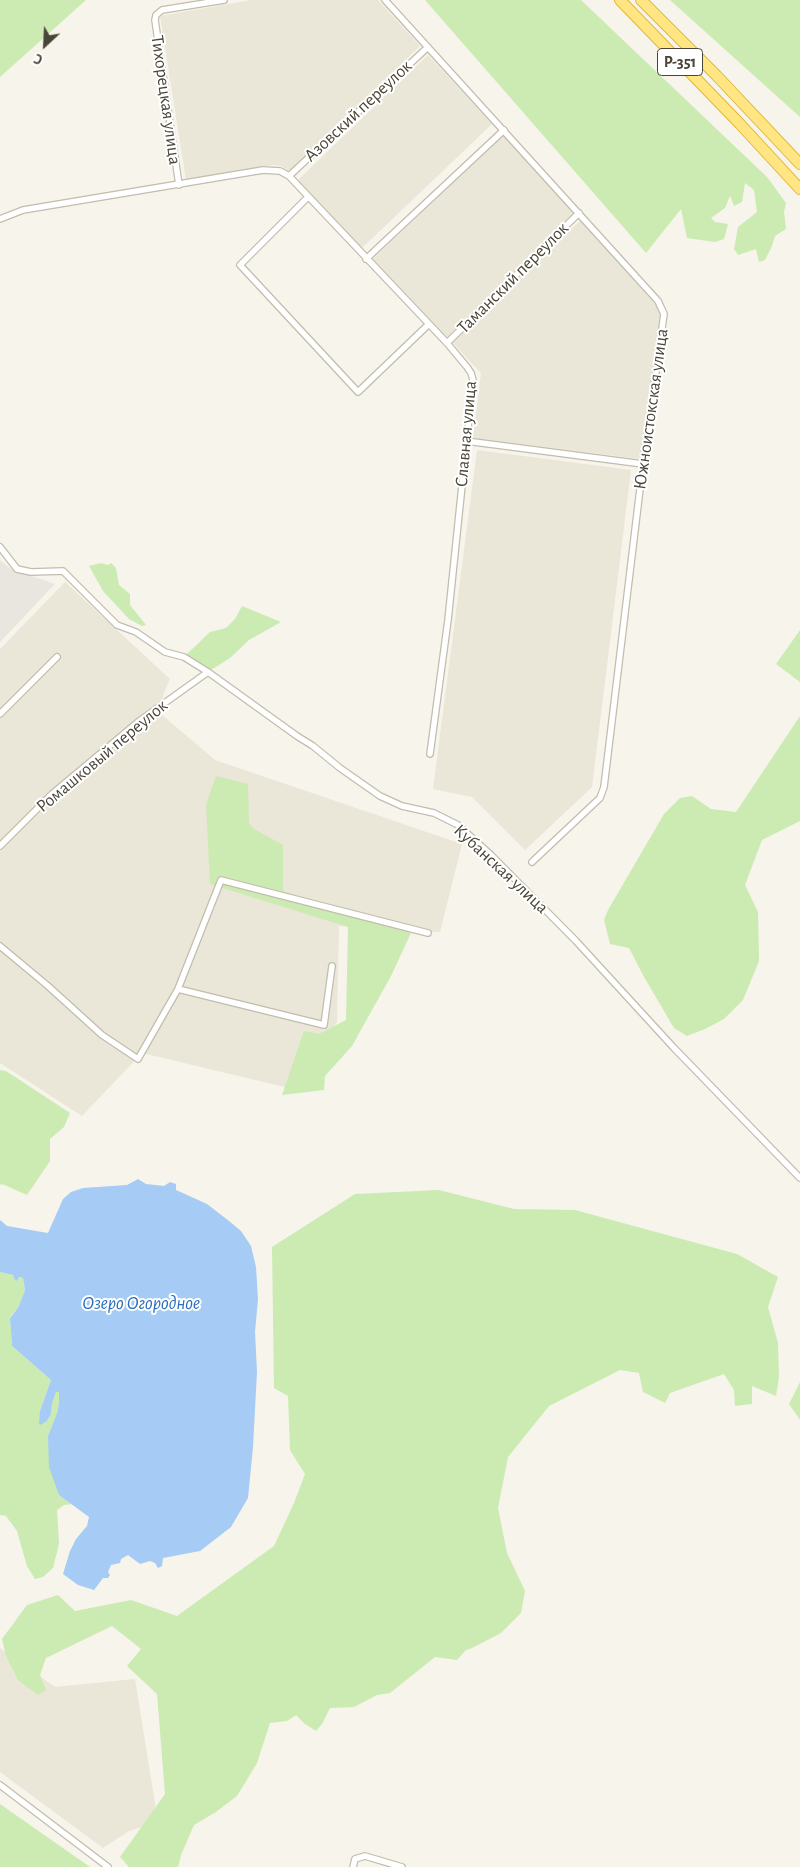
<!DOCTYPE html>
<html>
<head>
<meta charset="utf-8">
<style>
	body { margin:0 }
	#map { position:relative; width:800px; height:1867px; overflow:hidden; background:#f6f4eb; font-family:"Alegreya Sans",sans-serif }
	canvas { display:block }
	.north { position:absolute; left:20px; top:20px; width:50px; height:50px; -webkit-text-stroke:4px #fff; paint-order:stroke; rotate:205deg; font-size:14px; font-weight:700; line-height:20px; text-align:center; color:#4a4538 }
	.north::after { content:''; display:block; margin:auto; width:18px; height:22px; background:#4a4538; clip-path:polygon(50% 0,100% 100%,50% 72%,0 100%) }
</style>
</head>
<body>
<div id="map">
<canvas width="800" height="1867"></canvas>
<div class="north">С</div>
</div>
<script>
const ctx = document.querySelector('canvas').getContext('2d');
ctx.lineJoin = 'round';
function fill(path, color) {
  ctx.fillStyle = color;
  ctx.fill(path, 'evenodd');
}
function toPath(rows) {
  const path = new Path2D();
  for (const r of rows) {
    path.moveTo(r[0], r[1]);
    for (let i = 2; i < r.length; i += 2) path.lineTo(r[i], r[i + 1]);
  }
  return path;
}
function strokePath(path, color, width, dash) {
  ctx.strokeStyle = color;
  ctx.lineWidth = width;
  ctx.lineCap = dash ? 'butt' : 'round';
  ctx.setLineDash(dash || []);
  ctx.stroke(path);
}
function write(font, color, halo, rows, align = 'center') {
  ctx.font = font + ' "Alegreya Sans",sans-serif';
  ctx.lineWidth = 4;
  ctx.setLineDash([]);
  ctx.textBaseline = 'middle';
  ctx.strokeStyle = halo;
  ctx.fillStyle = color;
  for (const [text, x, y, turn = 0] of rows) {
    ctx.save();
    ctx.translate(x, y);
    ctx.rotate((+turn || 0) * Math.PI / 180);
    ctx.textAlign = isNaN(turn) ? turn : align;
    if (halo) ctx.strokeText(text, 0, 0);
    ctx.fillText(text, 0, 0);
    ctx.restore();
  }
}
const residential = toPath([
	[251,0,378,0,420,46,289,171,281,166,273,165,186,180,160,16],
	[428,55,492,124,362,248,298,180],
	[503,136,574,213,447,337,373,259],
	[581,220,659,309,660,314,641,459,473,438,481,373,452,342],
	[477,450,631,470,592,787,525,850,472,797,433,789],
	[65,582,170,679,163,695,161,714,215,760,462,844,440,932,339,926,337,1022,289,1088,142,1053,82,1116,0,1063,0,649],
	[0,1648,55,1687,135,1679,158,1822,129,1831,103,1848,0,1772]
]);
const industrial = toPath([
	[0,560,11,569,55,584,0,642]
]);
const green = toPath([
	[0,0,86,0,0,77],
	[425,0,581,0,767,177,786,203,784,212,786,229,775,236,772,246,765,260,759,262,756,249,738,255,734,249,738,227,757,212,754,190,745,183,742,202,734,206,730,196,725,208,711,218,715,222,728,224,724,239,715,242,687,238,681,209,646,253],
	[670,0,800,0,800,117],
	[101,563,108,565,111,563,116,568,119,585,130,594,130,605,146,625,142,626,129,619,103,591,89,566],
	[242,606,281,622,249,640,230,658,208,672,184,657,210,632,226,628,235,619],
	[800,630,800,682,776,664],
	[800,716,800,821,762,840,745,885,758,912,759,961,743,1000,724,1019,705,1029,687,1036,674,1028,644,977,629,948,610,944,604,920,608,910,664,814,680,798,692,796,711,809,736,812],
	[216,776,248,784,249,823,254,829,283,845,283,891,411,933,391,976,352,1046,325,1076,324,1090,282,1095,304,1031,319,1034,346,1020,348,927,210,884,206,805],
	[0,1070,6,1071,70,1113,64,1127,50,1139,50,1161,27,1195,2,1184,0,1185],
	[439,1190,514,1209,575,1210,737,1254,778,1277,768,1307,778,1343,779,1377,776,1396,752,1386,752,1404,735,1406,734,1390,724,1374,670,1393,665,1403,643,1392,639,1373,620,1370,549,1406,508,1457,498,1508,507,1553,525,1591,521,1613,501,1633,472,1648,466,1650,457,1660,435,1657,390,1693,377,1695,354,1707,330,1708,322,1724,316,1731,305,1724,296,1715,287,1721,270,1723,257,1763,237,1796,216,1812,194,1825,181,1855,178,1867,129,1867,120,1857,165,1794,157,1694,127,1666,141,1649,112,1626,46,1658,40,1675,46,1690,38,1695,18,1680,6,1656,2,1639,27,1605,58,1595,75,1611,131,1600,177,1616,274,1546,294,1503,305,1474,290,1450,288,1396,274,1388,272,1247,355,1194],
	[0,1272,13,1275,17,1281,19,1277,23,1278,25,1290,18,1308,10,1317,12,1346,51,1380,40,1411,47,1421,51,1414,52,1404,56,1392,59,1392,59,1403,57,1413,48,1436,59,1495,72,1504,64,1505,57,1510,59,1544,53,1568,43,1577,35,1579,27,1566,17,1531,6,1516,0,1515],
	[800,1382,800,1420,789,1404],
	[0,1804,90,1867,0,1867]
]);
const water = toPath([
	[138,1179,146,1184,164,1186,170,1182,176,1184,176,1190,207,1204,229,1221,241,1231,251,1246,256,1267,258,1299,255,1332,257,1372,253,1447,248,1498,231,1527,200,1551,163,1558,162,1566,158,1568,155,1563,150,1561,140,1564,128,1555,121,1559,120,1563,111,1565,108,1572,110,1575,108,1578,103,1578,94,1590,78,1585,63,1574,70,1551,76,1539,87,1526,89,1517,59,1495,49,1467,48,1436,57,1413,59,1403,59,1392,56,1392,52,1404,51,1414,47,1421,40,1425,39,1423,40,1411,51,1380,12,1346,10,1318,18,1308,25,1290,23,1278,19,1277,17,1281,15,1280,13,1275,0,1272,0,1220,7,1226,48,1233,63,1199,71,1192,83,1188,127,1185]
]);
const minor = toPath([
	[385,0,658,301,664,314,643,464,604,787,600,798,532,862],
	[289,176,428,47],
	[179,185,155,20,156,15,162,10,224,0],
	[308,197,240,265,358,392,429,324],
	[0,219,23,210,263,170,280,171,289,176,447,343,467,367,471,373,473,380,448,620,430,754],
	[366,259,504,130],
	[447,343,579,213],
	[466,441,643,464],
	[0,547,17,569,31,572,63,571,117,625,136,632,165,652,184,657,208,672,297,736,313,746,340,768,380,796,402,806,434,813,458,825,491,855,576,941,674,1048,800,1178],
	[0,714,57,657],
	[0,846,52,794,138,722,208,672],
	[0,946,48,986,102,1035,138,1059,178,989,324,1025,332,966],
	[178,989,221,880,428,933],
	[0,1785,108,1867],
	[353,1867,355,1859,365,1856,402,1867]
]);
const trunk = toPath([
	[620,0,740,124,800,189],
	[641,0,717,76,800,164]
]);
const shields = [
	[680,62,45]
];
const shieldNames = [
	["Р-351",680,62]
];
const streetNames = [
	["Тихорецкая улица",166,100,82],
	["Азовский переулок",358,111,-43],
	["Таманский переулок",513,278,-45],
	["Южноистокская улица",651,409,-82],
	["Славная улица",466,434,-85],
	["Ромашковый переулок",102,756,-40],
	["Кубанская улица",501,869,43]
];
const waterNames = [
	["Озеро Огородное",141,1303]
];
fill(residential, '#eae6d8');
fill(industrial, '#e9e5df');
fill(green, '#cbebb2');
fill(water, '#a6cbf4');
strokePath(minor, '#c2bdac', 8);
strokePath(trunk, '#e4b736', 12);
strokePath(minor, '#fff', 5.5);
strokePath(trunk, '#ffe683', 10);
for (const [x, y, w] of shields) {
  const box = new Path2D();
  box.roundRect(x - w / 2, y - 13.5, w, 27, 4);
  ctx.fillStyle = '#fff';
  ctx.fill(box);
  strokePath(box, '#4a4538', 1);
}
write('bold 16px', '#4a4538', null, shieldNames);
write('18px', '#4a4538', '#fff', streetNames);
write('italic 19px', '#2b6fbc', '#fff', waterNames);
</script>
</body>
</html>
